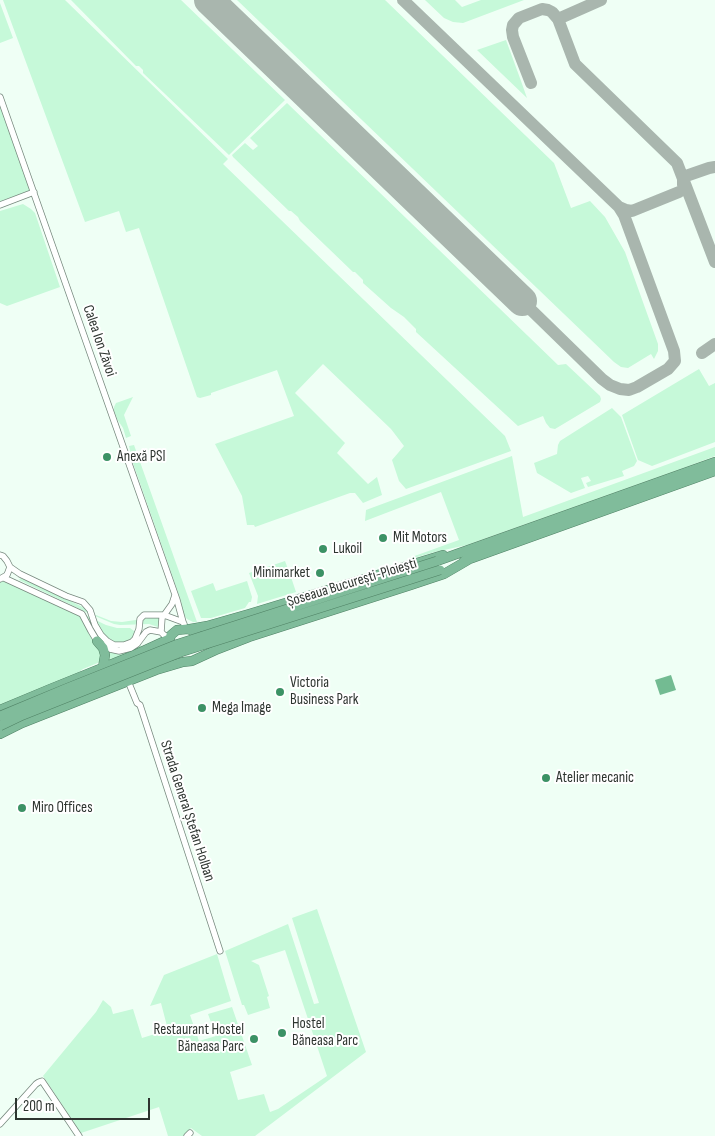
<!DOCTYPE html>
<html>
<head>
<meta charset="utf-8">
<style>
	body { margin:0 }
	#map { position:relative; width:715px; height:1136px; overflow:hidden; background:#effff5; font-family:"Sofia Sans Condensed",sans-serif }
	canvas { display:block }
	.scale { position:absolute; left:15px; top:1098px; width:135px; height:22px; box-sizing:border-box; border:2px solid #2e3530; border-top:0; padding-left:6px; font-size:15px; line-height:18px; white-space:nowrap; color:#2e3530; -webkit-text-stroke:4px #fff; paint-order:stroke }
</style>
</head>
<body>
<div id="map">
<canvas width="715" height="1136"></canvas>
<div class="scale">200 m</div>
</div>
<script>
const ctx = document.querySelector('canvas').getContext('2d');
ctx.lineJoin = 'round';
function fill(path, color) {
  ctx.fillStyle = color;
  ctx.fill(path, 'evenodd');
}
function toPath(rows) {
  const path = new Path2D();
  for (const r of rows) {
    path.moveTo(r[0], r[1]);
    for (let i = 2; i < r.length; i += 2) path.lineTo(r[i], r[i + 1]);
  }
  return path;
}
function strokePath(path, color, width, dash) {
  ctx.strokeStyle = color;
  ctx.lineWidth = width;
  ctx.lineCap = dash ? 'butt' : 'round';
  ctx.setLineDash(dash || []);
  ctx.stroke(path);
}
function write(font, color, halo, rows, align = 'center') {
  ctx.font = font + ' "Sofia Sans Condensed",sans-serif';
  ctx.lineWidth = 4;
  ctx.setLineDash([]);
  ctx.textBaseline = 'middle';
  ctx.strokeStyle = halo;
  ctx.fillStyle = color;
  for (const [text, x, y, turn = 0] of rows) {
    ctx.save();
    ctx.translate(x, y);
    ctx.rotate((+turn || 0) * Math.PI / 180);
    ctx.textAlign = isNaN(turn) ? turn : align;
    if (halo) ctx.strokeText(text, 0, 0);
    ctx.fillText(text, 0, 0);
    ctx.restore();
  }
}
const green = toPath([
	[3,0,65,0,228,159,223,164,505,436,511,451,406,489,399,481,392,460,404,446,391,429,323,364,295,393,345,443,337,453,368,484,377,477,382,495,363,503,355,493,350,493,255,527,254,525,247,525,242,496,215,444,294,416,277,370,211,393,211,395,200,398,197,397,139,228,126,232,119,211,85,222],
	[71,0,181,0,285,100,229,155,143,73,143,70,139,66,136,66],
	[237,0,385,0,554,163,571,208,590,201,605,217,625,252,658,344,658,351,654,359,651,354,628,368,621,367,614,362],
	[425,0,455,0,462,7,481,0,524,0,463,23,453,22,444,18],
	[0,3,13,38,0,43],
	[506,40,521,81,527,98,477,50],
	[0,97,34,192,0,205],
	[287,103,558,365,566,364,600,396,601,399,600,402,555,429,550,428,546,423,543,416,518,426,416,332,416,329,404,317,391,308,363,283,363,280,355,272,353,272,300,221,298,217,291,211,289,211,233,157,232,155,245,143,253,150,258,146,250,138],
	[23,204,31,209,35,213,60,287,7,306,0,303,0,211],
	[699,369,709,386,715,383,715,442,652,466,638,460,622,415],
	[133,397,124,415,131,436,126,438,123,428,117,419,114,411,114,407,116,403,119,402],
	[612,408,621,417,637,461,634,466,622,471,624,476,588,487,586,483,591,481,588,476,581,478,585,488,571,493,537,473,534,463,557,454,558,445,560,441],
	[134,445,197,622,193,622,187,619,183,614,181,601,133,463,129,446],
	[715,447,715,456,681,469,467,545,435,552,410,559,409,558,459,540,441,492,365,521,366,510,512,456,523,517],
	[285,561,288,569,291,568,292,572,290,574,296,592,257,604,258,596,249,573],
	[21,577,93,612,88,613,19,580],
	[0,579,16,582,106,625,117,628,130,628,138,634,141,638,141,647,138,654,120,661,100,662,83,669,79,672,76,678,0,710],
	[247,581,252,597,251,602,249,602,245,608,211,618,201,618,191,591,213,583,216,591],
	[96,615,111,621,122,622,156,617,160,617,158,627,149,624,120,625,114,624,95,616],
	[317,909,366,1052,255,1136,202,1136,191,1128,183,1136,168,1136,159,1107,81,1133,43,1076,96,1012,103,1000,111,1007,113,1014,133,1009,142,1038,168,1030,161,1003,150,1006,164,975,217,954,231,1001,190,1015,199,1041,216,1036,208,1014,232,1007,252,1065,230,1072,238,1100,264,1094,270,1112,278,1109,327,1076,285,950,251,961,259,965,269,996,267,997,270,1008,248,1015,244,1005,242,1005,225,951,288,924,314,1004,319,1003,292,918]
]);
const water = toPath([
	[671,675,676,690,660,695,655,680]
]);
const taxiway = toPath([
	[403,0,619,207,624,215,674,351,675,361,668,369,637,387,629,390,620,389,610,385,602,379,522,301],
	[558,19,601,0],
	[531,83,513,37,512,30,513,25,519,18,542,9,548,10,552,12,558,19,575,64,677,163,715,262],
	[683,185,683,177,709,168,715,167],
	[619,207,626,210,632,211,679,192],
	[702,353,715,344]
]);
const runway = toPath([
	[209,0,522,301]
]);
const minor = toPath([
	[0,97,177,600,183,622],
	[0,205,34,192],
	[0,555,3,556,7,561,10,567,7,575,0,579],
	[10,567,20,574,66,596,83,602,90,610,95,625,101,635,107,641,114,645,124,645,132,642,135,639,139,629,140,619,144,615,164,615,183,622,184,624],
	[4,578,82,614,91,631,97,641,110,649,119,651,131,648,137,644,146,632,150,630,161,632,164,635,170,638],
	[161,632,162,618,172,604,175,595],
	[128,681,137,703,140,705,220,951],
	[0,1124,36,1084,39,1082,42,1081,79,1136],
	[187,1136,190,1133]
]);
const trunk = toPath([
	[437,561,715,462],
	[464,561,715,471],
	[190,629,207,626,249,614,443,555],
	[97,641,103,648,105,655,103,667],
	[168,645,171,635,177,630,188,629,195,632],
	[0,710,50,689,132,656,169,639],
	[0,734,22,723,156,670,183,662,192,661,218,649,249,637,411,585,444,574,468,560]
]);
const trunkBridge = toPath([
	[0,716,65,689,178,644,437,561],
	[0,726,23,715,181,652,440,570]
]);
const markers = [
	[107,457,5,"#3c9265"],
	[383,538,5,"#3c9265"],
	[323,549,5,"#3c9265"],
	[320,573,5,"#3c9265"],
	[280,692,5,"#3c9265"],
	[202,708,5,"#3c9265"],
	[546,778,5,"#3c9265"],
	[22,808,5,"#3c9265"],
	[282,1033,5,"#3c9265"],
	[254,1039,5,"#3c9265"]
];
const streetNames = [
	["Calea Ion Zăvoi",99,341,71],
	["Șoseaua București-Ploiești",352,583,-17],
	["Strada General Ștefan Holban",187,811,72]
];
const poiNames = [
	["Anexă PSI",117,457],
	["Mit Motors",393,538],
	["Lukoil",333,549],
	["Minimarket",310,573,"right"],
	["Victoria",290,683],
	["Business Park",290,700],
	["Mega Image",212,708],
	["Atelier mecanic",556,778],
	["Miro Offices",32,808],
	["Hostel",292,1024],
	["Băneasa Parc",292,1041],
	["Restaurant Hostel",244,1030,"right"],
	["Băneasa Parc",244,1047,"right"]
];
fill(green, '#c6f9d9');
fill(water, '#73bb92');
strokePath(taxiway, '#a9b6ae', 12);
strokePath(runway, '#a9b6ae', 30);
strokePath(minor, '#77897e', 7);
strokePath(trunk, '#4f8265', 10);
strokePath(minor, '#fff', 5.5);
strokePath(trunk, '#80bc9b', 9);
strokePath(trunkBridge, '#4f8265', 10, []);
strokePath(trunkBridge, '#80bc9b', 9);
for (const [x, y, r, color] of markers) {
  const dot = new Path2D();
  dot.arc(x, y, r, 0, 2 * Math.PI);
  ctx.fillStyle = color;
  ctx.fill(dot);
  strokePath(dot, '#fff', 2);
}
write('15px', '#2e3530', '#fff', streetNames);
write('15px', '#2e3530', '#fff', poiNames, 'left');
</script>
</body>
</html>
